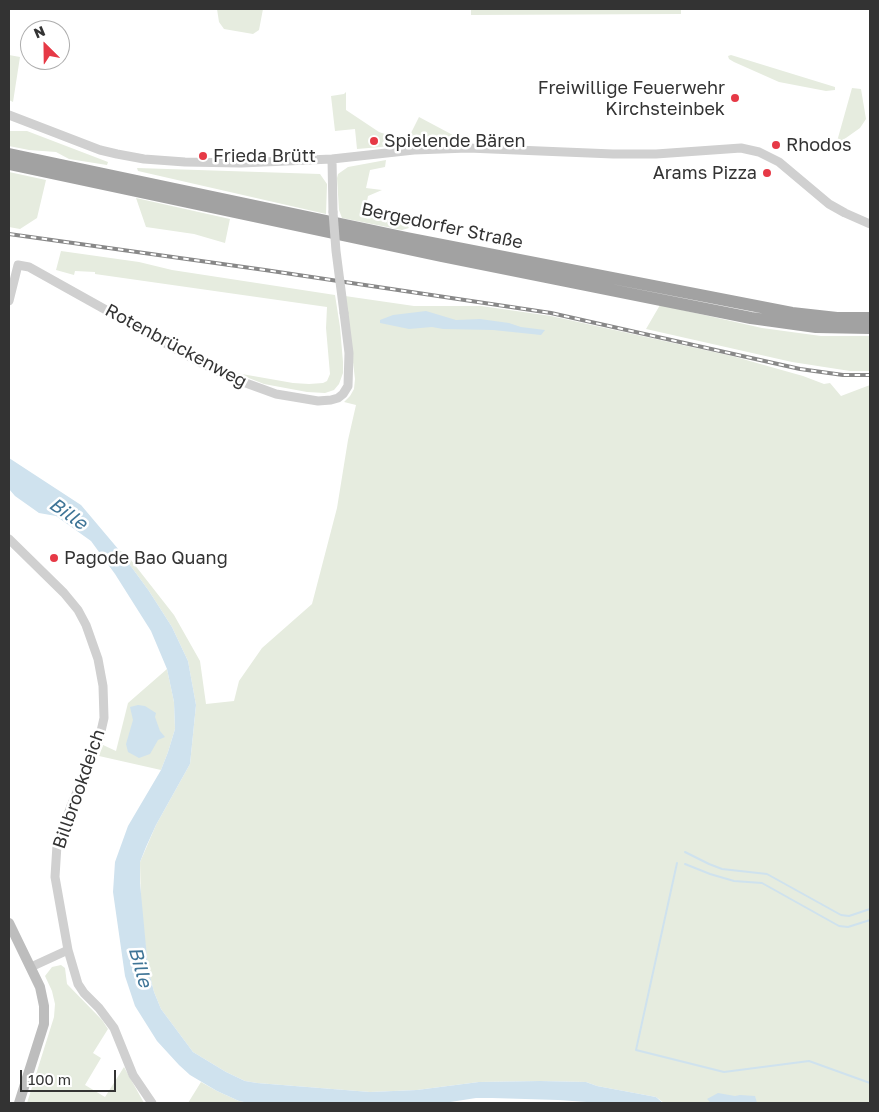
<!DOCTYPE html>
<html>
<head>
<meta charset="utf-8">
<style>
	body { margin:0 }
	#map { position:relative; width:879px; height:1112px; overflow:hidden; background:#fff; font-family:"Golos Text",sans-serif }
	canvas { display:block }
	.frame { position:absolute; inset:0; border:10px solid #333; pointer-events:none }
	.north { position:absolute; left:20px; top:20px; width:50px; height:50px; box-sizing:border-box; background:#fff; border:1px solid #adadad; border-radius:50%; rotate:337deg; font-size:14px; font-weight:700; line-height:20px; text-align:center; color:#333 }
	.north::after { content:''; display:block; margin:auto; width:18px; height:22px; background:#e63946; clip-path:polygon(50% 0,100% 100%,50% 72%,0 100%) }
	.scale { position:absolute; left:20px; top:1070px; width:96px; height:22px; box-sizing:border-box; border:2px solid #333; border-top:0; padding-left:6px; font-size:15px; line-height:18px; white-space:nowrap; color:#333; -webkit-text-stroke:4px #fff; paint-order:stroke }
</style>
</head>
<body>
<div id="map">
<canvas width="879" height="1112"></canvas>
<div class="frame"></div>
<div class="north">N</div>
<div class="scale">100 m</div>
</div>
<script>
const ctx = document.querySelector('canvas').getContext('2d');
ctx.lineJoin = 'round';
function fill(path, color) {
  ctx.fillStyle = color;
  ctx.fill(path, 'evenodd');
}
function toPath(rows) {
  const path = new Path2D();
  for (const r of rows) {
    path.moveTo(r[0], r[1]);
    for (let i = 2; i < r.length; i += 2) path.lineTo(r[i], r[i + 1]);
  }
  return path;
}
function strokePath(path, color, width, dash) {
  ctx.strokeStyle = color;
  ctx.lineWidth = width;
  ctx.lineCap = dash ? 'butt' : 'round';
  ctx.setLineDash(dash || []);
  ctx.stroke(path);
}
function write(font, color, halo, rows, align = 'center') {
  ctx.font = font + ' "Golos Text",sans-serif';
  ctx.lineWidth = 5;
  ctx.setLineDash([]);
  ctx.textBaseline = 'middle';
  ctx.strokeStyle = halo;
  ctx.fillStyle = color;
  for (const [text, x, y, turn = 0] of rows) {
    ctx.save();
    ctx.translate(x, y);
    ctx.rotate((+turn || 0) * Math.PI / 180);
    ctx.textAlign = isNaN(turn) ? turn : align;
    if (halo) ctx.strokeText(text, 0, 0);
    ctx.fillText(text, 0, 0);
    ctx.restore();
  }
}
const green = toPath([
	[217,9,263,9,259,30,253,34,224,29,219,22],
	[471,9,681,9,681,14,471,15],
	[9,55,20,57,13,102,9,100],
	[731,55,835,87,835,90,826,91,779,82,734,62,729,59,728,56],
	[852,88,861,89,866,119,860,128,836,145],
	[346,92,346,110,379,132,394,137,410,135,419,117,466,142,416,144,357,149,355,129,335,131,331,96,344,94],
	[9,131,27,131,108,162,107,165,69,159,56,152,29,150,9,146],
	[386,160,385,167,370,170,366,188,382,190,368,196,366,206,370,211,376,212,374,216,406,223,409,228,402,230,342,218,339,210,337,178,338,174,348,167],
	[137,168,320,174,327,184,326,214,138,171],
	[9,172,46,180,37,218,20,229,9,227],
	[136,198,230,219,225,243,194,234,146,227],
	[61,251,139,262,172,270,335,295,340,327,343,362,343,373,339,384,334,390,325,393,307,392,264,384,236,373,293,383,309,384,323,383,327,381,330,374,326,328,327,307,95,274,95,272,75,271,74,275,56,270],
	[345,296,414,306,481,306,551,316,732,356,803,376,824,384,830,383,841,396,870,385,870,1103,664,1103,656,1097,597,1086,586,1082,540,1081,479,1082,417,1090,370,1092,257,1083,245,1081,226,1072,193,1052,161,1009,154,992,148,968,141,907,140,862,156,825,190,764,196,705,188,661,172,627,149,591,119,550,127,555,174,615,200,661,206,704,234,701,239,681,262,648,312,604,337,508,348,440,356,405,344,402,350,396,354,389,355,379],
	[660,305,762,328,821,336,870,336,870,371,850,371,792,362,646,329],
	[167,669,174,702,175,729,168,752,161,770,99,756,103,745,116,751,128,703],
	[61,965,65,968,67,984,102,1020,108,1029,93,1053,101,1058,85,1085,105,1097,124,1067,144,1103,27,1103,54,1017,55,1004,52,991,45,976,52,967],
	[201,1082,217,1091,239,1101,249,1103,188,1103]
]);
const water = toPath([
	[426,311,456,320,480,319,509,323,521,327,545,330,541,335,493,330,443,329,432,327,409,329,380,323,380,320,393,315],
	[9,458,81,505,119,550,149,591,172,627,188,661,196,705,190,764,156,825,146,847,140,862,140,883,148,968,154,992,161,1009,193,1052,226,1072,245,1081,257,1083,370,1092,417,1090,479,1082,540,1081,586,1082,597,1086,656,1097,663,1103,601,1103,558,1100,492,1098,476,1098,444,1103,249,1103,239,1101,217,1091,190,1075,179,1065,157,1041,135,1006,125,976,113,892,115,862,128,826,161,770,168,752,175,729,174,702,167,669,151,631,115,574,91,541,56,516,39,513,15,496,9,489],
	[138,705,145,706,156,713,155,717,160,731,165,737,158,740,150,754,139,758,128,752,126,744,133,720,130,707],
	[718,1093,735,1096,740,1095,755,1096,757,1103,721,1103,710,1102,707,1099]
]);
const stream = toPath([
	[685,852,709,864,722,869,767,874,841,915,849,916,870,909],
	[677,863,636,1050,724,1072,809,1061,870,1083],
	[685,864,710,874,734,881,762,883,839,926,848,927,870,920]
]);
const tertiary = toPath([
	[9,115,100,150,117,154,144,159,185,162,241,163,332,159,414,150,468,148,613,154,656,154,741,148,759,152,779,162,829,204,845,213,870,224],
	[332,159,333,212],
	[9,301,18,265,29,267,201,363,232,378,276,394,318,401,331,400,338,398,343,394,348,386,349,353,344,313],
	[9,539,64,593,78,610,86,625,98,659,103,686,104,718,99,740,71,806,57,845,55,877,68,950,78,984,84,993,99,1008,114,1028,133,1075,152,1103],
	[31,967,68,950]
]);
const secondary = toPath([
	[9,923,40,987,44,1006,44,1024,19,1103]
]);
const trunk = toPath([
	[9,154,407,238,792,313,837,318,870,318],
	[9,164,441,256,751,318,816,327,870,328]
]);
const rail = toPath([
	[9,234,265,270,551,313,800,369,843,375,870,375]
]);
const tertiaryBridge = toPath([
	[333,212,336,251,344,313]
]);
const markers = [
	[735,98,5,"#e63946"],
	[374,141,5,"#e63946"],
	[776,145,5,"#e63946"],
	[203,156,5,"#e63946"],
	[767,173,5,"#e63946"],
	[54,558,5,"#e63946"]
];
const poiNames = [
	["Freiwillige Feuerwehr",725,88,"right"],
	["Kirchsteinbek",725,109,"right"],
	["Spielende Bären",384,141],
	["Rhodos",786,145],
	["Frieda Brütt",213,156],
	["Arams Pizza",757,173,"right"],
	["Pagode Bao Quang",64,558]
];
const streetNames = [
	["Bergedorfer Straße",442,226,12],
	["Rotenbrückenweg",176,346,28],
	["Billbrookdeich",79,789,-71]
];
const waterNames = [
	["Bille",68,514,35],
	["Bille",140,967,74]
];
fill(green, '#e6ecdf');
fill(water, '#cfe2ee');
strokePath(stream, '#cfe2ee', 2);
strokePath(tertiary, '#d0d0d0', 9);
strokePath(secondary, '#bdbdbd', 10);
strokePath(trunk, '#a2a2a2', 12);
strokePath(rail, '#888', 4);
strokePath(rail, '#fff', 2, [5.5]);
strokePath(tertiaryBridge, '#d0d0d0', 9);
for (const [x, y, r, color] of markers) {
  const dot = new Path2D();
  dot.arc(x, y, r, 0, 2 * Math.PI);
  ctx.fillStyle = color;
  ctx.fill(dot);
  strokePath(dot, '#fff', 2);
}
write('18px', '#333', '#fff', poiNames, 'left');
write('18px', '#333', '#fff', streetNames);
write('italic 19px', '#3f7597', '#fff', waterNames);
</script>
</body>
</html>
